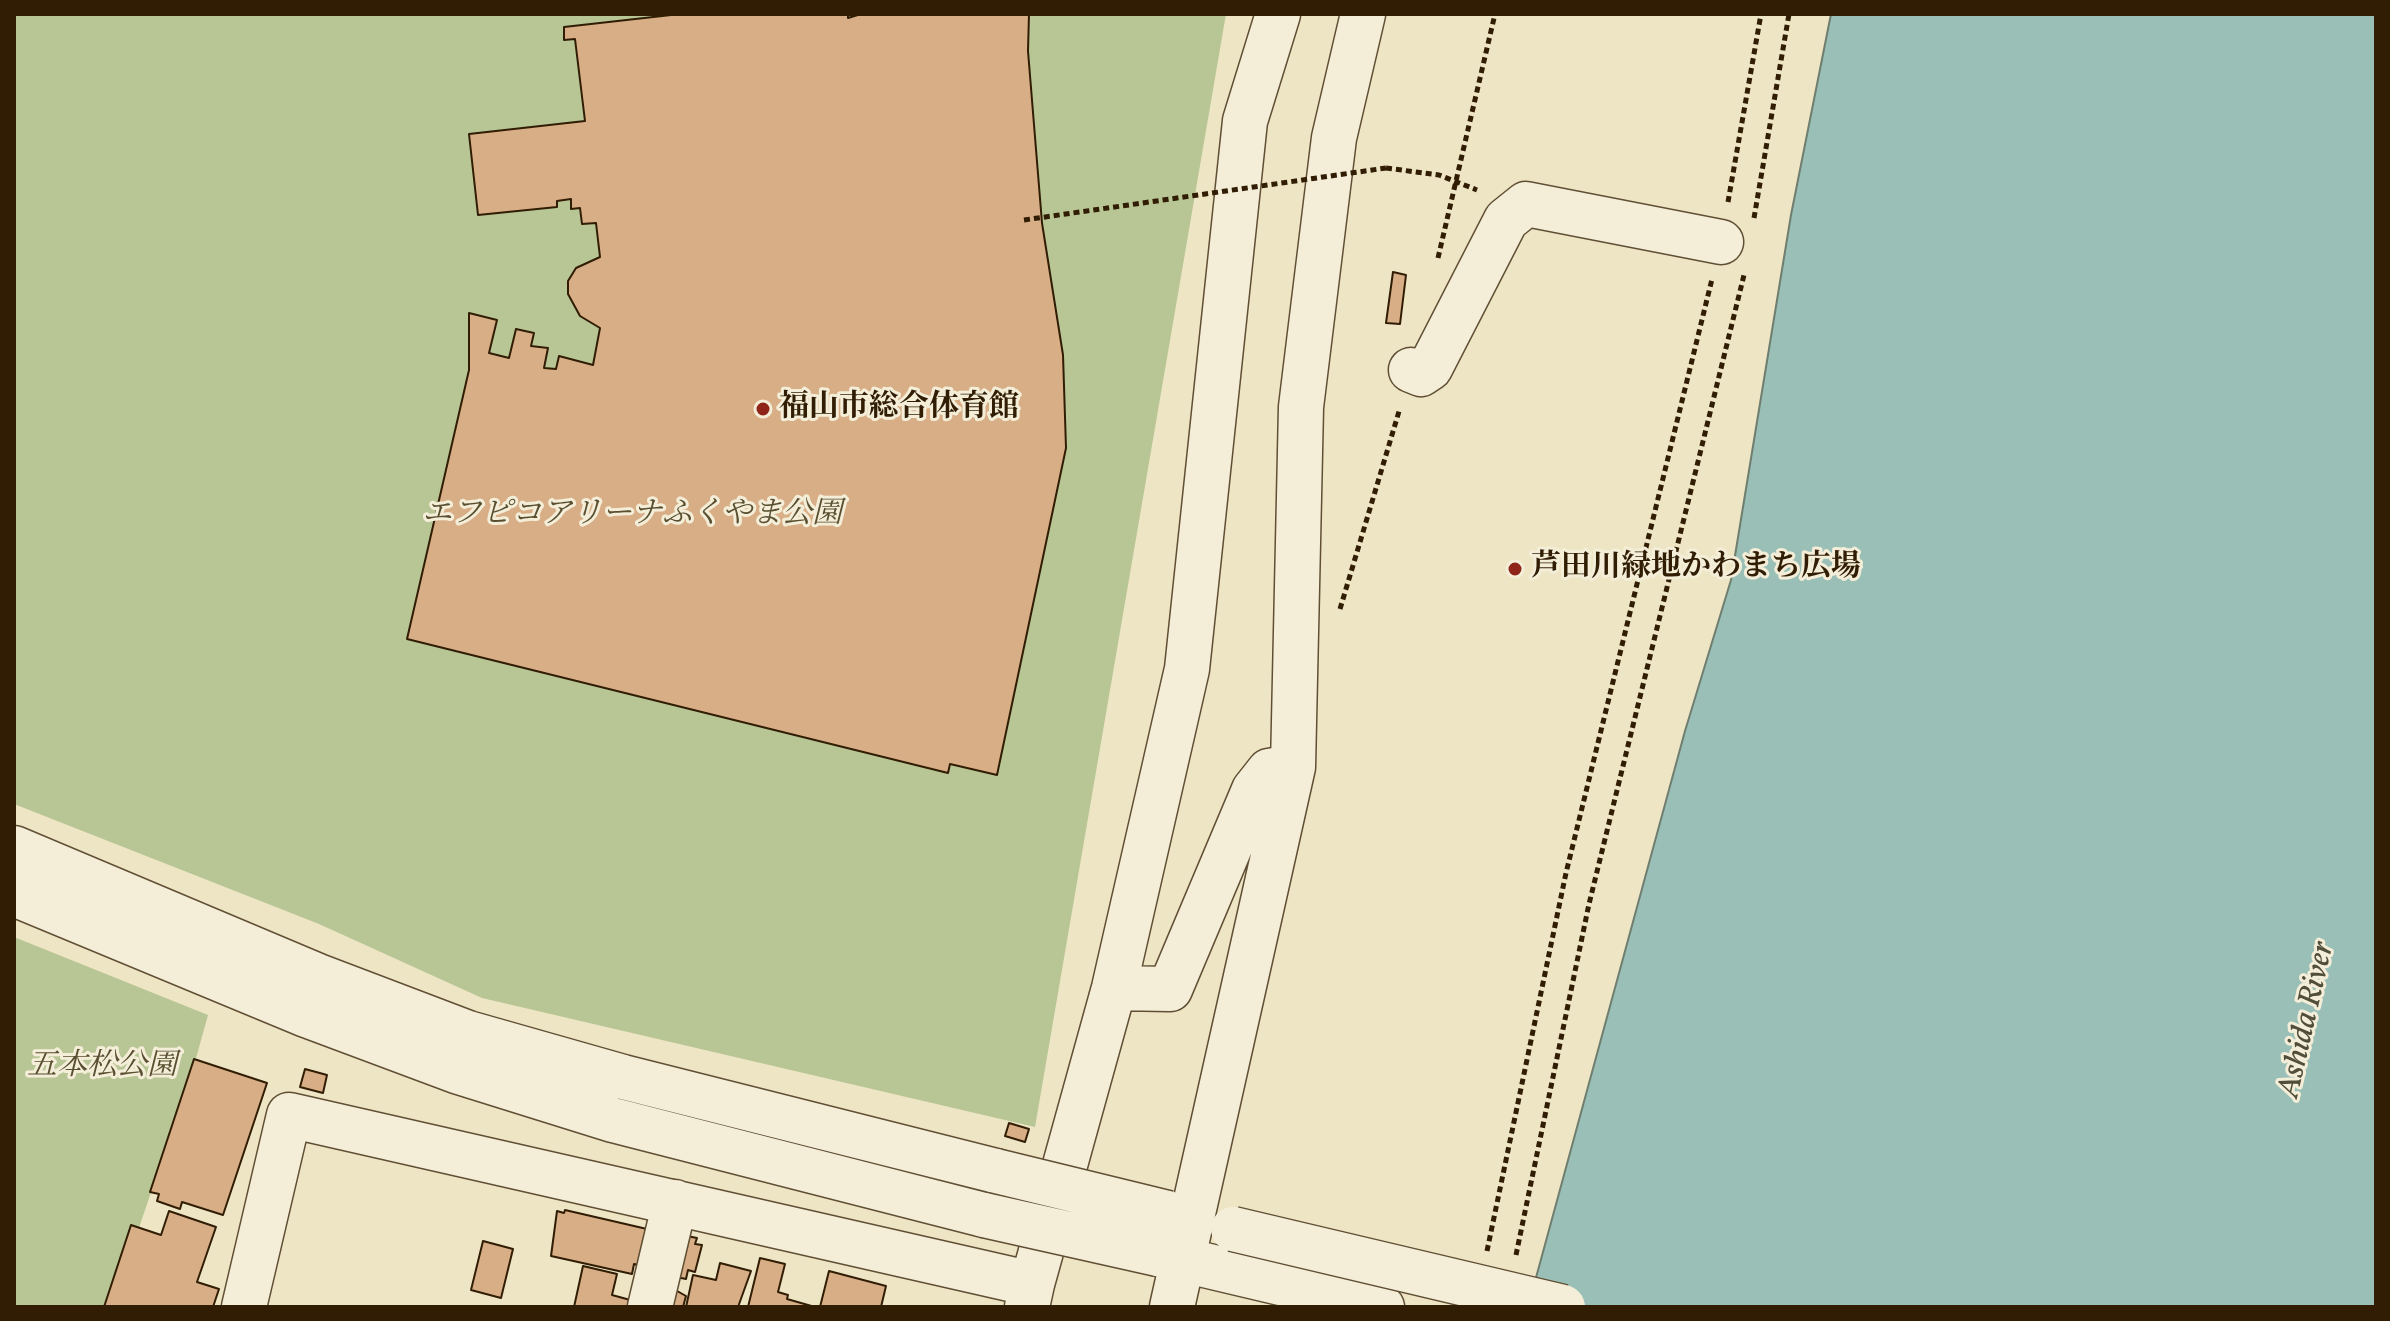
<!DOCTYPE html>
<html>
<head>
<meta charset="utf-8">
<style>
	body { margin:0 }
	#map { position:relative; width:2390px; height:1321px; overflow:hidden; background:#eee5c4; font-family:Vollkorn,serif }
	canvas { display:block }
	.frame { position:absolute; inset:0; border:16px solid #301d04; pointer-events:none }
</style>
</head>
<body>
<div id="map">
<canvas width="2390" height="1321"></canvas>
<div class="frame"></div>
</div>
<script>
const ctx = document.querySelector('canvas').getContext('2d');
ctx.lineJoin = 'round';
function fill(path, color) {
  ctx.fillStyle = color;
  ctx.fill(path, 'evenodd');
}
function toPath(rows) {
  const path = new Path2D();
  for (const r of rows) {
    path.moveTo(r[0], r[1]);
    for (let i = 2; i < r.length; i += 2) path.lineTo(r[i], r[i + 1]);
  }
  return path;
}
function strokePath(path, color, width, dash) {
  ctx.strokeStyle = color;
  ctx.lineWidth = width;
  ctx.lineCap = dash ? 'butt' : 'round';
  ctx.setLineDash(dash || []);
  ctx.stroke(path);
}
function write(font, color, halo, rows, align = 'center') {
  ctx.font = font + ' Vollkorn,"Noto Serif JP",serif';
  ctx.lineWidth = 6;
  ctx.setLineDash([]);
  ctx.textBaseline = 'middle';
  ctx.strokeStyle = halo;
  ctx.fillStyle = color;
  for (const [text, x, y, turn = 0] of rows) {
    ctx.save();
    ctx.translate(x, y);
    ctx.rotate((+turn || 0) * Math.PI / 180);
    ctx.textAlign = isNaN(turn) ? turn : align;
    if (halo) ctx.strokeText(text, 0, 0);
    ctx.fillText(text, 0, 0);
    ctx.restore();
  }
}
const green = toPath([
	[14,14,1226,14,1035,1127,482,998,319,924,14,804],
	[14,937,208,1015,193,1069,112,1307,14,1307]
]);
const water = toPath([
	[1831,14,2376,14,2376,1307,1528,1307,1685,731,1731,580,1791,215,1831,14]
]);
const building = toPath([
	[680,14,848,14,848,18,861,14,1029,14,1028,51,1042,223,1063,355,1066,448,997,775,950,764,948,773,407,639,469,370,469,313,497,320,489,353,509,358,516,329,534,333,531,346,548,348,544,368,556,369,559,356,593,365,600,328,580,316,568,294,568,281,576,268,600,257,596,223,582,224,580,208,571,209,571,199,557,201,557,207,478,215,469,134,585,121,575,39,564,40,564,27,680,14],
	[1393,272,1406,275,1400,324,1386,323,1393,272],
	[194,1059,267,1083,223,1215,182,1202,180,1209,157,1201,159,1194,150,1192,194,1059],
	[305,1069,327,1075,323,1093,300,1087,305,1069],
	[1009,1123,1029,1129,1025,1142,1005,1136,1009,1123],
	[565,1210,647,1229,638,1265,634,1264,632,1274,551,1256,557,1211,564,1213,565,1210],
	[169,1211,216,1227,197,1282,219,1289,213,1307,104,1307,131,1225,161,1235,169,1211],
	[682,1235,697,1238,695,1244,702,1245,695,1272,688,1270,686,1279,671,1276,682,1235],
	[483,1241,513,1249,501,1298,471,1290,483,1241],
	[760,1258,785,1264,778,1292,788,1295,787,1299,815,1307,748,1307,760,1258],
	[720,1263,751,1271,738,1307,686,1307,693,1275,716,1280,720,1263],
	[583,1266,617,1274,612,1295,634,1301,632,1307,574,1307,583,1266],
	[829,1271,886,1286,881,1307,820,1307,829,1271],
	[670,1287,686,1296,683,1307,664,1307,670,1287]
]);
const path = toPath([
	[1386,168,1439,175,1477,190],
	[1728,202,1761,14],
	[1754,218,1789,14],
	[1438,258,1495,14],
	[1340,609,1400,408],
	[1487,1251,1566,873,1712,279],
	[1516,1255,1589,904,1744,275]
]);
const minor = toPath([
	[1411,370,1421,374,1430,368,1506,220,1526,204,1721,242],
	[14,848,318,976,468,1033,623,1077,996,1171],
	[14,894,306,1015,456,1071,613,1120,984,1215],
	[1114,988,1170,989,1254,790,1269,771,1293,767],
	[1158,1254,1382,1307],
	[1032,1284,1114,988,1187,669,1245,121,1278,14],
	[244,1307,289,1115,1032,1284,1027,1307],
	[650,1307,675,1202],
	[1172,1307,1293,767,1301,407,1334,138,1363,14]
]);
const pathBridge = toPath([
	[1024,220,1386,168]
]);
const minorBridge = toPath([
	[996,1171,1168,1213],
	[984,1215,1158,1254],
	[1233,1229,1563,1307]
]);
const markers = [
	[763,409,8,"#8f2418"],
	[1515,569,8,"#8f2418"]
];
const poiNames = [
	["福山市総合体育館",779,409],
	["芦田川緑地かわまち広場",1531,569]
];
const parkNames = [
	["エフピコアリーナふくやま公園",632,516],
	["五本松公園",102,1068]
];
const waterNames = [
	["Ashida River",2309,1020,-77]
];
fill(green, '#b8c595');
fill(water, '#99bfb6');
strokePath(water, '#6f7e6f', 2);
fill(building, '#d8ae86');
strokePath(building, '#301d04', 2);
strokePath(minor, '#604f34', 47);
strokePath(path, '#301d04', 5, [6, 4]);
strokePath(minor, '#f4eed9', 44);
strokePath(minorBridge, '#604f34', 47, []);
strokePath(pathBridge, '#301d04', 5, [6, 4]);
strokePath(minorBridge, '#f4eed9', 44);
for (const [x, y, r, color] of markers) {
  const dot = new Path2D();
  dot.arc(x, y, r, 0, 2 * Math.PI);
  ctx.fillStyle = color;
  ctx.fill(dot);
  strokePath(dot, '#f4eed9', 3);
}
write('bold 30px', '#301d04', '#f4eed9', poiNames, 'left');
write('italic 30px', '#594f30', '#f4eed9', parkNames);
write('italic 32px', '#504e39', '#f4eed9', waterNames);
</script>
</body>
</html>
